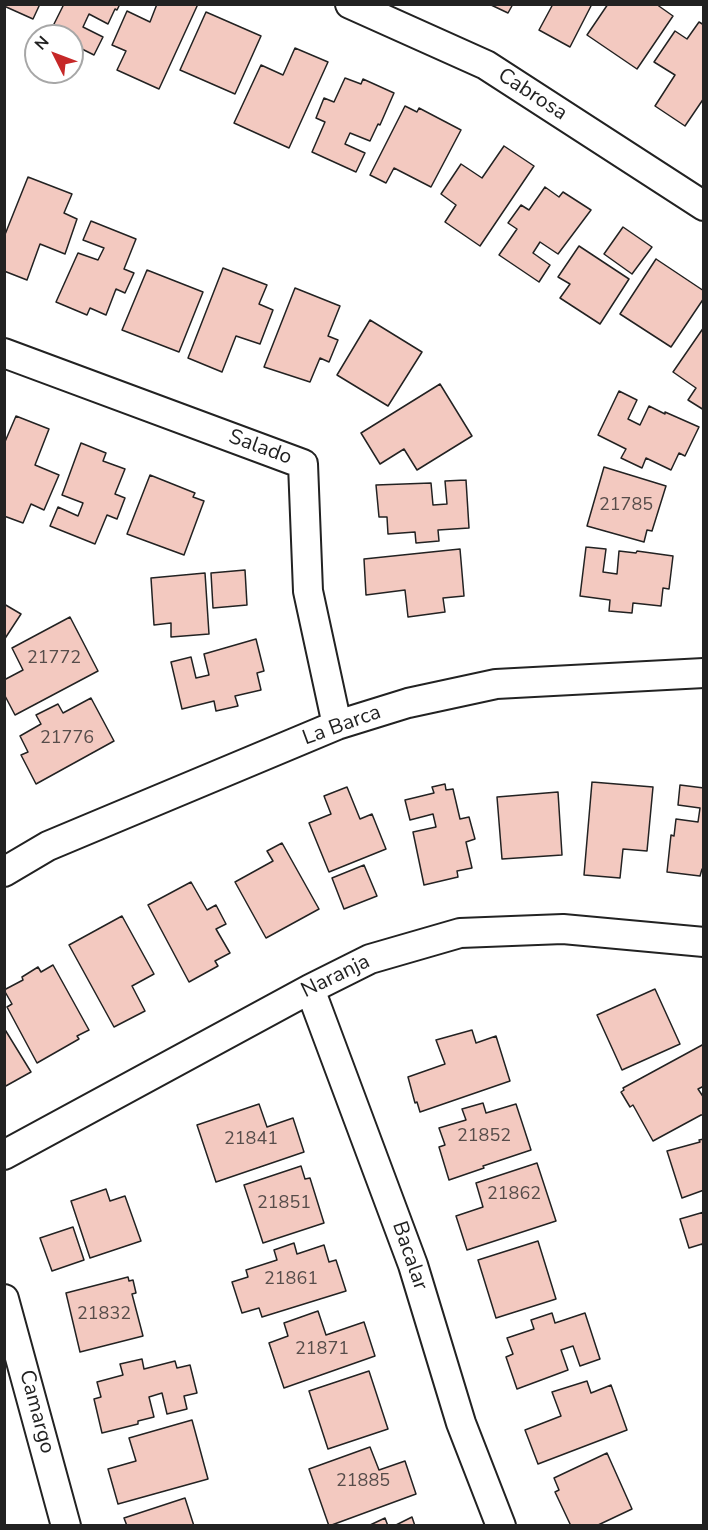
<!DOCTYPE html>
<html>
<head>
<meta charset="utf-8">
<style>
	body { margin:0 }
	#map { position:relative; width:708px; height:1530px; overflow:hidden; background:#fff; font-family:"Nunito Sans",sans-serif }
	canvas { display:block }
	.frame { position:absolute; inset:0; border:6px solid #222; pointer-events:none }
	.north { position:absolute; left:24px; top:24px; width:60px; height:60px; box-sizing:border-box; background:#fff; border:2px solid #a7a7a7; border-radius:50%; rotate:312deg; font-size:16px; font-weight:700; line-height:24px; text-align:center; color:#222 }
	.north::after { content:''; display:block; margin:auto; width:21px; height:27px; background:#c62828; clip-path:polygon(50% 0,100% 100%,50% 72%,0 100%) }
</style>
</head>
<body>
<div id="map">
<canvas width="708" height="1530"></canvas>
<div class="frame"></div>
<div class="north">N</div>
</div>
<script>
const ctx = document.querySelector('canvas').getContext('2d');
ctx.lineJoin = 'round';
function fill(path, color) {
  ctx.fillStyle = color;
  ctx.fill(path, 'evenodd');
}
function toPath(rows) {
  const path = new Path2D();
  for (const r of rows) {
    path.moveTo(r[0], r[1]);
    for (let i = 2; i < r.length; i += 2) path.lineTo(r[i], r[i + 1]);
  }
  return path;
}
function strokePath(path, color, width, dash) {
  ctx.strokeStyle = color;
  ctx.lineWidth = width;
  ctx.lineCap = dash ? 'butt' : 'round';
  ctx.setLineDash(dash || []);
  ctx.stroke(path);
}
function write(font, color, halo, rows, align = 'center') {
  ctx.font = font + ' "Nunito Sans",sans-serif';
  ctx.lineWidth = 4.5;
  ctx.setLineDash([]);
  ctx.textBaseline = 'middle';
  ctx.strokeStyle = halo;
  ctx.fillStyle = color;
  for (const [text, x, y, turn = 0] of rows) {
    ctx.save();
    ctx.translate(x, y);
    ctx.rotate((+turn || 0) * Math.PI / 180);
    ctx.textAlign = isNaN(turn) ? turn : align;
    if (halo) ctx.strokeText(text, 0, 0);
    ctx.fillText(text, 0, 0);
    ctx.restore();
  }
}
const building = toPath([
	[4,4,40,4,33,19,4,6,4,4],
	[60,4,120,4,117,10,115,9,108,24,89,14,83,27,103,37,94,55,72,44,72,36,54,36,49,34,63,6,60,4],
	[157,4,198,4,159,89,117,70,126,51,112,45,127,11,150,22,157,4],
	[489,4,513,4,508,13,489,4],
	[553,4,592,4,570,47,539,30,553,4],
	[608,4,656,4,673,16,637,69,587,35,608,4],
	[206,12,261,36,235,94,180,70,206,12],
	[699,22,704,25,704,98,685,126,655,106,675,75,654,62,675,31,687,39,699,22],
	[295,48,328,62,289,148,234,123,261,65,283,75,295,48],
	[345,78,361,84,363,79,394,93,380,125,378,124,370,141,350,133,345,144,365,153,356,172,312,152,325,122,316,118,324,98,334,102,345,78],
	[405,106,417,112,419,108,461,130,431,187,394,168,386,183,370,175,405,106],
	[504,146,534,166,480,246,445,222,456,205,441,194,461,164,482,178,504,146],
	[28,177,72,194,64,213,77,219,65,254,40,244,27,280,4,271,4,237,28,177],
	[545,187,559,197,563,192,591,210,558,254,540,242,533,253,550,265,539,282,499,255,517,229,508,223,521,205,529,210,545,187],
	[91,221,136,239,124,269,134,273,125,293,116,289,106,315,90,308,87,315,56,302,78,253,98,260,104,248,83,240,91,221],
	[623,227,652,247,632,274,604,254,623,227],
	[579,246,629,279,600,324,560,298,570,284,558,277,579,246],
	[656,259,704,291,704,298,671,347,620,314,656,259],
	[223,268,267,285,259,304,273,310,260,344,236,336,222,372,188,358,223,268],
	[147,270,203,292,179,352,122,330,147,270],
	[295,288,340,306,328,336,338,340,329,362,320,358,310,382,264,367,295,288],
	[370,320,422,352,388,406,337,375,370,320],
	[704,327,704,410,688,400,696,388,673,372,704,327],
	[440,384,472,436,417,470,404,449,380,464,361,433,440,384],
	[619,391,637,400,628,419,640,425,649,406,665,414,665,412,699,427,685,456,679,453,671,470,646,458,642,468,621,458,626,449,598,435,619,391],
	[16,416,49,429,35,465,59,475,44,510,31,504,23,523,4,516,4,444,16,416],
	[81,443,106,453,103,461,125,469,115,494,125,498,117,519,107,515,95,544,50,526,58,507,78,516,83,503,62,495,81,443],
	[604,467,666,486,652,531,647,530,644,542,587,526,604,467],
	[150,475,195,493,193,497,204,501,184,555,127,534,150,475],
	[466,480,469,528,438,530,439,541,416,543,415,532,388,534,387,517,379,517,376,485,431,483,433,505,447,504,445,481,466,480],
	[586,547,606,549,603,572,617,574,619,551,636,553,637,551,673,556,669,589,663,588,661,606,633,603,632,613,609,611,610,600,580,596,586,547],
	[460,549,464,596,443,598,445,612,408,617,405,590,366,595,364,559,460,549],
	[245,570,247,605,213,608,211,573,245,570],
	[205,573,209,634,171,637,171,623,154,625,151,578,205,573],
	[4,604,21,614,4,640,4,604],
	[70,617,98,671,15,715,4,694,4,680,23,670,12,648,70,617],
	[256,639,264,671,257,673,261,690,235,696,238,706,216,711,214,701,182,709,171,662,191,657,196,678,209,675,204,654,256,639],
	[91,698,114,741,36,784,21,755,28,752,20,736,41,724,36,715,58,704,63,713,91,698],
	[592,782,653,787,647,851,623,849,620,878,584,875,592,782],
	[445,784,446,790,453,789,460,819,469,817,475,839,466,842,472,868,457,871,458,877,424,885,413,832,436,827,433,814,410,820,405,800,434,793,432,787,445,784],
	[680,785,704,788,704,869,702,869,700,876,667,872,671,835,674,836,676,819,698,822,700,808,678,805,680,785],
	[347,787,360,819,372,814,386,849,329,872,309,823,331,814,324,796,347,787],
	[558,792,562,855,502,859,497,797,558,792],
	[282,843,319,909,266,938,235,882,273,861,267,851,282,843],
	[364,865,377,896,344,909,332,878,364,865],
	[191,882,207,910,216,905,226,924,216,929,230,953,215,961,218,966,189,982,148,905,191,882],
	[122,916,154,974,132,986,145,1011,114,1027,69,945,122,916],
	[53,965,89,1030,77,1036,79,1039,37,1063,7,1007,12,1004,4,990,23,980,22,977,38,967,41,972,53,965],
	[655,989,680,1044,622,1070,597,1015,655,989],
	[4,1028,31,1072,4,1087,4,1028],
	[472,1030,476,1043,496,1036,510,1081,420,1112,417,1102,415,1103,408,1077,445,1064,436,1040,472,1030],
	[704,1044,704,1086,698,1089,704,1098,704,1115,701,1115,653,1141,633,1105,630,1107,621,1092,624,1090,623,1088,704,1044],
	[483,1103,486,1113,516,1104,531,1150,483,1166,484,1168,449,1180,439,1147,445,1145,439,1128,466,1120,462,1109,483,1103],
	[259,1104,267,1127,293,1118,304,1152,216,1182,197,1125,259,1104],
	[704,1139,704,1190,682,1198,667,1151,700,1142,699,1140,704,1139],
	[537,1163,556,1221,467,1250,456,1216,483,1207,476,1183,537,1163],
	[301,1166,305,1179,310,1178,324,1223,263,1243,244,1185,301,1166],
	[106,1189,110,1201,125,1196,141,1241,90,1258,71,1201,106,1189],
	[704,1212,704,1249,702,1244,689,1248,680,1219,704,1212],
	[73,1227,84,1260,52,1271,40,1238,73,1227],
	[538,1241,556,1299,496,1318,478,1260,538,1241],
	[294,1243,297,1254,324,1245,329,1262,336,1260,346,1291,262,1317,259,1308,242,1313,232,1282,248,1277,246,1270,277,1260,274,1250,294,1243],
	[128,1277,129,1281,133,1280,136,1293,132,1294,143,1336,80,1352,66,1293,128,1277],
	[318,1311,326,1335,364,1322,375,1356,284,1388,269,1343,288,1336,284,1323,318,1311],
	[552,1313,555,1323,585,1313,600,1359,580,1366,573,1346,561,1350,568,1370,517,1389,506,1357,513,1354,507,1338,534,1329,531,1320,552,1313],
	[142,1359,144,1369,175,1361,177,1368,190,1365,197,1393,184,1396,187,1409,167,1414,162,1393,149,1397,154,1417,138,1421,138,1424,102,1433,94,1399,101,1397,97,1382,123,1375,120,1364,142,1359],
	[369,1371,388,1429,328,1449,309,1391,369,1371],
	[587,1381,591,1393,611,1385,627,1430,538,1464,525,1430,561,1416,552,1392,587,1381],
	[192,1420,208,1479,118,1504,108,1469,136,1461,129,1438,192,1420],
	[370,1447,379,1470,405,1461,416,1494,329,1526,309,1469,370,1447],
	[607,1453,632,1509,596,1526,571,1526,555,1492,559,1490,554,1478,607,1453],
	[185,1498,194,1526,127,1526,124,1518,185,1498],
	[412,1517,415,1526,394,1526,412,1517],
	[385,1518,388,1526,368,1526,385,1518]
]);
const street = toPath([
	[350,4,486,65,704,206],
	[4,353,303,464,308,591,337,725],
	[4,872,48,846,337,725,408,703,496,684,704,673],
	[310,989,413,1265,461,1423,501,1526],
	[4,1155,310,989,370,959,460,933,563,929,704,942],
	[4,1299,66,1526]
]);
const numberNames = [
	["21785",626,506],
	["21772",54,659],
	["21776",67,739],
	["21852",484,1137],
	["21841",251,1140],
	["21862",514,1195],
	["21851",284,1204],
	["21861",291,1280],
	["21832",104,1315],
	["21871",322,1350],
	["21885",363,1482]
];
const streetNames = [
	["Cabrosa",532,95,33],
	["Salado",260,448,20],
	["La Barca",342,726,-20],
	["Naranja",336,977,-26],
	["Bacalar",409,1256,71],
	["Camargo",36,1412,75]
];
fill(building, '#f3c9c0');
strokePath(building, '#222', 1.5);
strokePath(street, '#222', 32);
strokePath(street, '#fff', 28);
write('18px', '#564c4a', null, numberNames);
write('21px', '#222', '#fff', streetNames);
</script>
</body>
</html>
